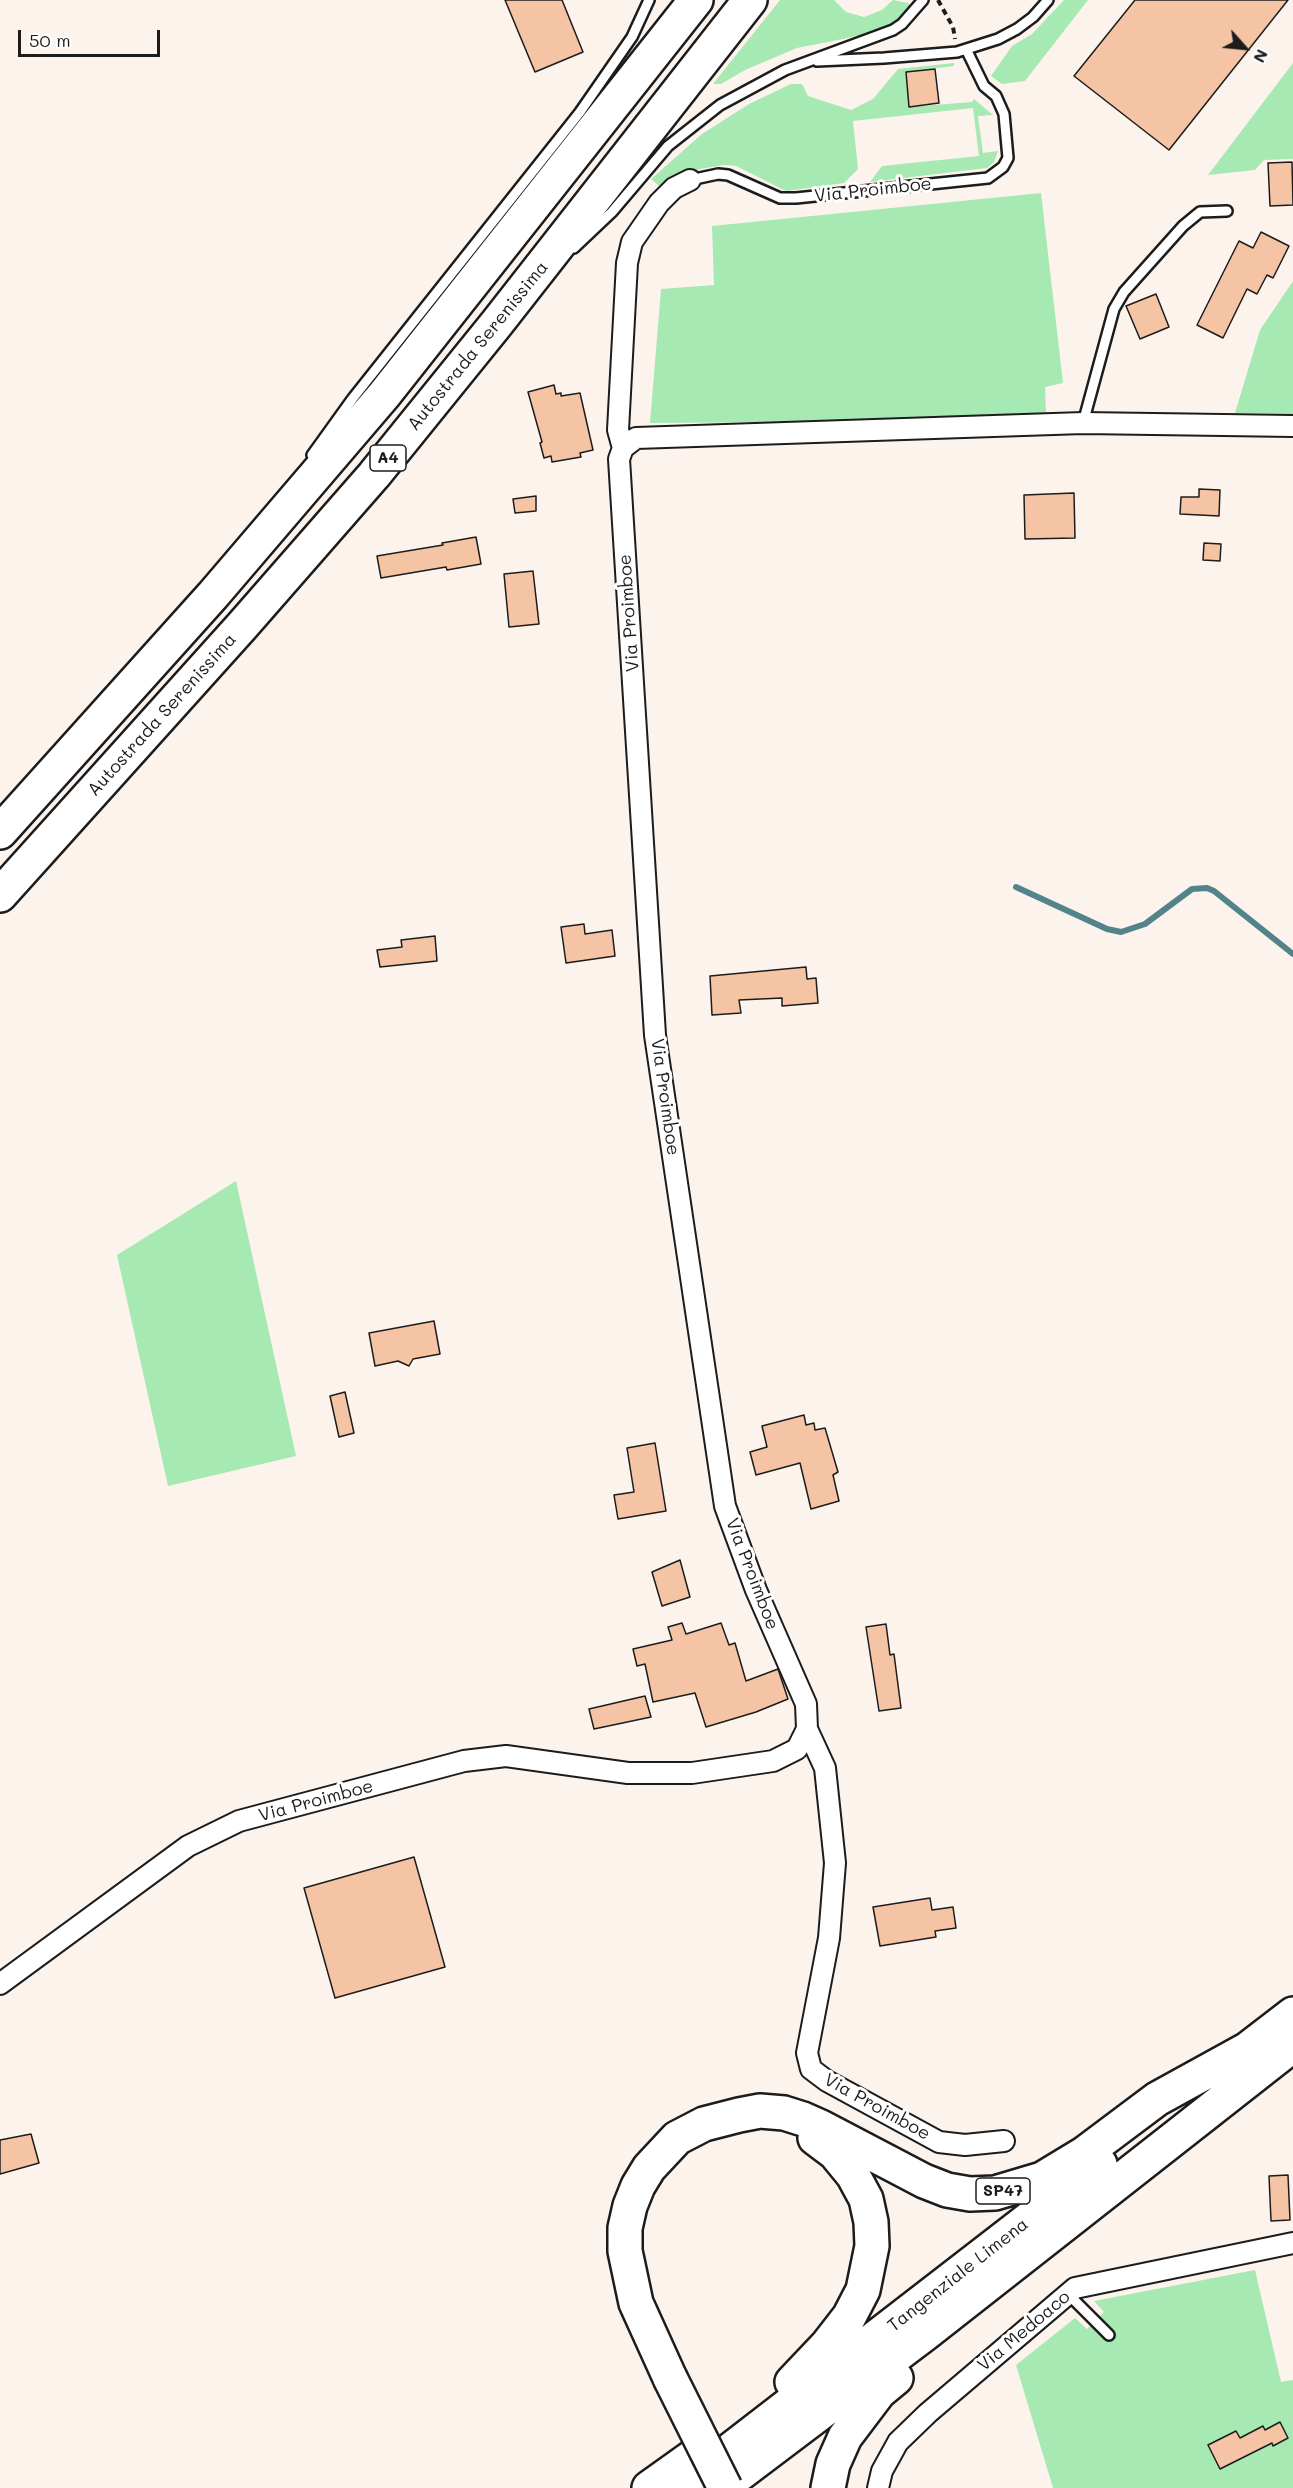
<!DOCTYPE html>
<html>
<head>
<meta charset="utf-8">
<style>
	body { margin:0 }
	#map { position:relative; width:1293px; height:2488px; overflow:hidden; background:#fdf3ed; font-family:Mali,sans-serif }
	canvas { display:block }
	.north { position:absolute; left:1215px; top:18px; width:60px; height:60px; -webkit-text-stroke:4px #fff; paint-order:stroke; rotate:117deg; font-size:16px; font-weight:700; line-height:24px; text-align:center; color:#1c1c1c }
	.north::after { content:''; display:block; margin:auto; width:21px; height:27px; background:#1c1c1c; clip-path:polygon(50% 0,100% 100%,50% 72%,0 100%) }
	.scale { position:absolute; left:18px; top:30px; width:142px; height:27px; box-sizing:border-box; border:3px solid #1c1c1c; border-top:0; padding-left:8px; font-size:18px; line-height:21px; white-space:nowrap; color:#1c1c1c; -webkit-text-stroke:4px #fff; paint-order:stroke }
</style>
</head>
<body>
<div id="map">
<canvas width="1293" height="2488"></canvas>
<div class="north">N</div>
<div class="scale">50 m</div>
</div>
<script>
const ctx = document.querySelector('canvas').getContext('2d');
ctx.lineJoin = 'round';
function fill(path, color) {
  ctx.fillStyle = color;
  ctx.fill(path, 'evenodd');
}
function toPath(rows) {
  const path = new Path2D();
  for (const r of rows) {
    path.moveTo(r[0], r[1]);
    for (let i = 2; i < r.length; i += 2) path.lineTo(r[i], r[i + 1]);
  }
  return path;
}
function strokePath(path, color, width, dash) {
  ctx.strokeStyle = color;
  ctx.lineWidth = width;
  ctx.lineCap = dash ? 'butt' : 'round';
  ctx.setLineDash(dash || []);
  ctx.stroke(path);
}
function write(font, color, halo, rows, align = 'center') {
  ctx.font = font + ' Mali,sans-serif';
  ctx.lineWidth = 6;
  ctx.setLineDash([]);
  ctx.textBaseline = 'middle';
  ctx.strokeStyle = halo;
  ctx.fillStyle = color;
  for (const [text, x, y, turn = 0] of rows) {
    ctx.save();
    ctx.translate(x, y);
    ctx.rotate((+turn || 0) * Math.PI / 180);
    ctx.textAlign = isNaN(turn) ? turn : align;
    if (halo) ctx.strokeText(text, 0, 0);
    ctx.fillText(text, 0, 0);
    ctx.restore();
  }
}
const green = toPath([
	[780,0,834,0,846,12,864,17,882,10,893,0,908,3,910,5,893,24,868,34,797,48,745,70,721,84,713,84],
	[1064,0,1088,0,1025,81,1002,84,991,76,1012,46,1032,34],
	[954,63,954,66,906,72,909,107,972,102,974,99,993,115,978,116,983,153,998,151,994,162,987,168,870,182,882,166,979,156,973,108,853,121,858,169,844,183,786,191,736,166,724,165,700,169,674,177,659,186,651,179,702,134,749,104,791,84,802,84,808,96,851,110,873,99,898,69],
	[1293,63,1293,159,1264,160,1255,170,1208,175],
	[1041,193,1063,383,1045,387,1046,413,930,421,650,423,661,289,714,285,712,226],
	[1293,281,1293,414,1235,413,1260,330],
	[236,1181,296,1456,168,1486,117,1255],
	[1255,2270,1281,2382,1293,2380,1293,2488,1053,2488,1016,2365,1075,2318,1087,2329,1104,2312,1094,2301]
]);
const stream = toPath([
	[1016,887,1107,929,1121,932,1145,924,1192,889,1207,888,1214,891,1293,954]
]);
const building = toPath([
	[505,0,562,0,583,52,535,72,505,0],
	[1135,0,1288,0,1169,150,1074,76,1135,0],
	[935,69,939,103,909,107,906,72,935,69],
	[1292,162,1293,205,1270,206,1268,163,1292,162],
	[1261,232,1289,246,1273,278,1267,275,1257,294,1247,289,1223,338,1197,325,1239,241,1253,248,1261,232],
	[1156,294,1169,327,1140,339,1126,306,1156,294],
	[554,385,556,394,561,393,561,396,580,393,593,450,580,453,581,457,552,462,551,456,544,458,540,443,542,442,528,392,554,385],
	[1199,489,1220,490,1219,516,1180,514,1181,497,1199,497,1199,489],
	[1074,493,1075,538,1025,539,1024,495,1074,493],
	[536,496,536,511,515,513,513,499,536,496],
	[476,537,481,564,447,570,446,567,381,578,377,556,443,545,442,543,476,537],
	[1204,543,1221,544,1220,561,1203,560,1204,543],
	[533,571,539,624,509,627,504,574,533,571],
	[584,924,585,934,612,930,615,956,566,963,561,927,584,924],
	[435,936,437,961,380,967,377,950,402,947,401,940,435,936],
	[806,967,807,979,816,978,818,1003,782,1006,782,998,739,1000,741,1013,712,1015,710,976,806,967],
	[434,1321,440,1354,413,1359,409,1366,398,1361,375,1366,369,1333,434,1321],
	[345,1392,354,1433,339,1437,330,1396,345,1392],
	[804,1415,806,1425,814,1423,815,1430,825,1428,838,1472,833,1475,839,1501,811,1509,800,1463,756,1475,750,1452,767,1447,762,1426,804,1415],
	[655,1443,666,1511,618,1519,614,1495,634,1492,627,1448,655,1443],
	[680,1560,690,1597,662,1606,652,1572,680,1560],
	[682,1623,686,1634,721,1623,729,1645,735,1643,746,1681,778,1669,788,1699,756,1712,706,1727,695,1693,653,1702,645,1664,637,1666,633,1649,672,1640,668,1627,682,1623],
	[886,1624,890,1655,894,1654,901,1708,879,1711,866,1627,886,1624],
	[645,1696,651,1717,594,1729,589,1709,645,1696],
	[414,1857,445,1967,335,1998,304,1888,414,1857],
	[930,1898,932,1910,953,1907,956,1928,935,1931,936,1937,880,1946,873,1907,930,1898],
	[31,2134,39,2163,0,2174,0,2140,31,2134],
	[1288,2175,1290,2220,1271,2221,1269,2176,1288,2175],
	[1280,2422,1288,2438,1273,2446,1272,2443,1220,2469,1208,2445,1236,2431,1240,2438,1263,2426,1265,2430,1280,2422]
]);
const path = toPath([
	[938,0,953,27,955,39]
]);
const lane = toPath([
	[817,61,884,58,957,52,998,39,1017,29,1033,17,1048,0],
	[690,180,718,174,728,175,780,198,796,198,988,178,1003,167,1008,158,1004,114,996,96,984,86,966,49],
	[574,248,612,212,668,146,720,105,785,70,893,30,902,24,923,0],
	[1083,423,1114,309,1124,292,1183,226,1200,212,1227,211],
	[312,455,353,398,580,112,632,37,649,0],
	[1068,2294,1109,2335]
]);
const street = toPath([
	[623,448,618,430,627,263,632,242,659,203,674,188,690,180],
	[807,1729,825,1768,835,1863,829,1938,807,2053,811,2069,827,2081,939,2142,965,2145,1004,2141],
	[0,1984,188,1846,239,1821,464,1761,506,1756,628,1773,692,1773,773,1761,797,1749,807,1729,806,1704,756,1590,725,1506,655,1035,619,459,623,448,636,438,1083,423,1293,426],
	[878,2488,882,2471,898,2442,928,2413,1075,2288,1293,2243]
]);
const highway = toPath([
	[0,832,213,595,384,395,696,0],
	[0,895,242,626,374,475,497,323,750,0],
	[1228,2064,1293,2014],
	[670,2378,636,2303,625,2251,625,2228,630,2206,638,2186,649,2168,677,2138,704,2124,739,2115,760,2111,784,2113,803,2119,821,2127,924,2181,947,2190,970,2194,995,2193,1042,2179,1085,2153,1157,2099,1246,2050],
	[792,2382,828,2344,849,2317,863,2290,872,2246,871,2222,866,2199,853,2175,835,2153,815,2138],
	[649,2488,691,2458],
	[676,2488,712,2464,1100,2164],
	[721,2488,926,2333,1293,2045],
	[828,2488,833,2464,845,2437,879,2392,896,2378]
]);
const highwayBridge = toPath([
	[670,2378,725,2488]
]);
const shields = [
	[388,458,36],
	[1003,2191,54]
];
const shieldNames = [
	["A4",388,458],
	["SP47",1003,2191]
];
const streetNames = [
	["Via Proimboe",873,190,-6],
	["Autostrada Serenissima",478,346,-51],
	["Via Proimboe",629,613,-94],
	["Autostrada Serenissima",162,715,-48],
	["Via Proimboe",665,1097,82],
	["Via Proimboe",752,1574,69],
	["Via Proimboe",316,1801,-15],
	["Via Proimboe",877,2107,29],
	["Tangenziale Limena",958,2275,-38],
	["Via Medoaco",1024,2331,-40]
];
fill(green, '#a6e9b3');
strokePath(stream, '#53838b', 6);
fill(building, '#f4c4a4');
strokePath(building, '#1c1c1c', 1.5);
strokePath(lane, '#1c1c1c', 14);
strokePath(street, '#1c1c1c', 24);
strokePath(highway, '#1c1c1c', 38);
strokePath(path, '#1c1c1c', 4, [6, 4.5]);
strokePath(lane, '#fff', 9);
strokePath(street, '#fff', 20);
strokePath(highway, '#fff', 33);
strokePath(highwayBridge, '#1c1c1c', 38, []);
strokePath(highwayBridge, '#fff', 33);
for (const [x, y, w] of shields) {
  const box = new Path2D();
  box.roundRect(x - w / 2, y - 13, w, 26, 4.5);
  ctx.fillStyle = '#fff';
  ctx.fill(box);
  strokePath(box, '#1c1c1c', 1.5);
}
write('bold 16px', '#1c1c1c', null, shieldNames);
write('18px', '#1c1c1c', '#fff', streetNames);
</script>
</body>
</html>
